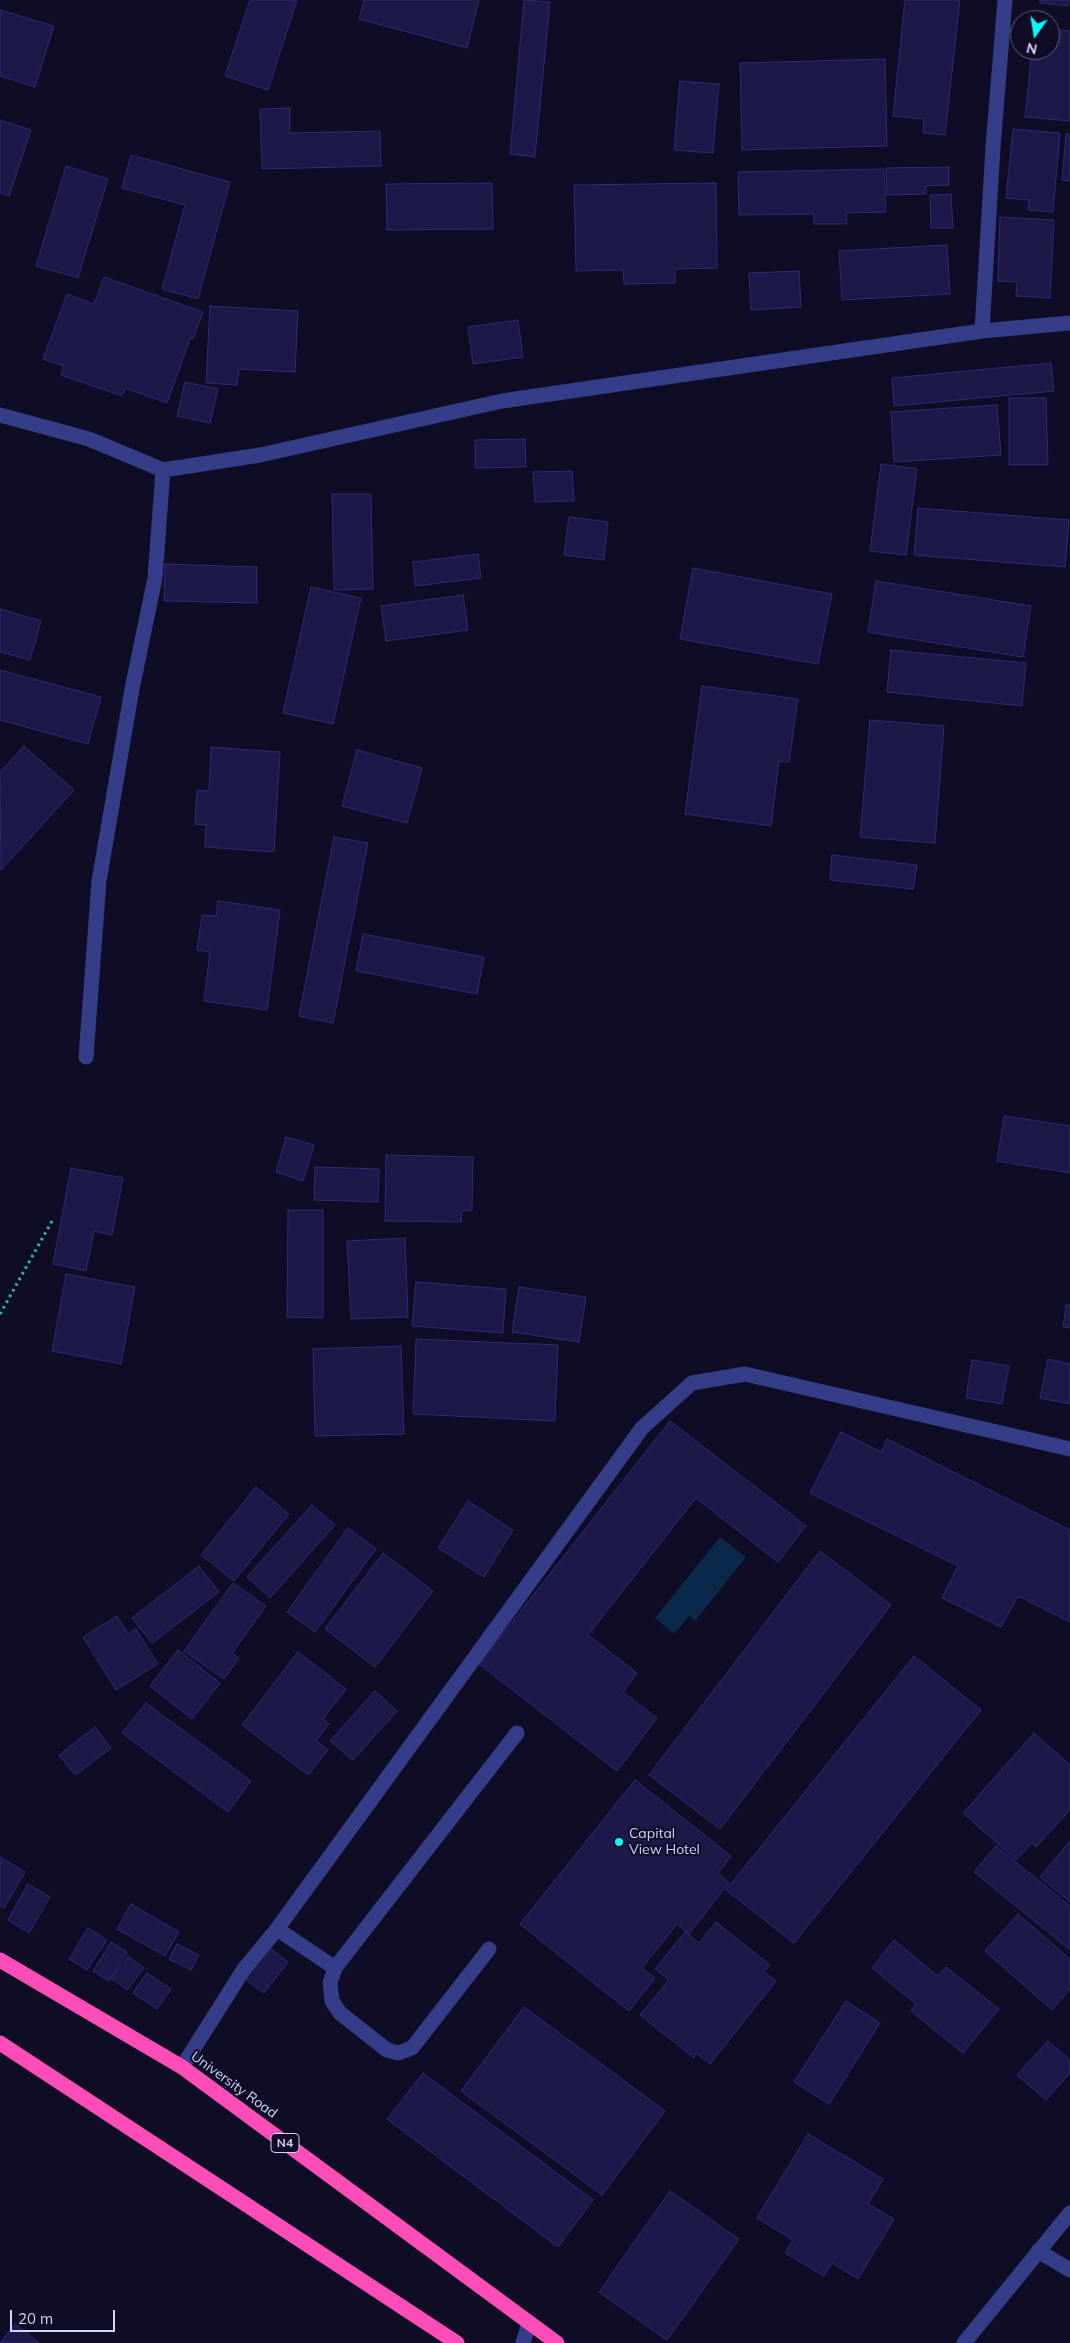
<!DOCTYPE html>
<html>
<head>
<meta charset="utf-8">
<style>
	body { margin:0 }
	#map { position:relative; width:1070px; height:2343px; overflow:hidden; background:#0f0d26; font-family:Mulish,sans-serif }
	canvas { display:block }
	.north { position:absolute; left:1010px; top:10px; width:50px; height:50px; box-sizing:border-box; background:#0f0d26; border:1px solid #5d5c7d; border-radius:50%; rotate:193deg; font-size:14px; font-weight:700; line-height:20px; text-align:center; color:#d2d3ff }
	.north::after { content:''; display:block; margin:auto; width:18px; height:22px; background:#00fdf8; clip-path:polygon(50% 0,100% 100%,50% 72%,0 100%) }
	.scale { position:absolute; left:10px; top:2310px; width:105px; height:22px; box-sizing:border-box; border:2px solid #d2d3ff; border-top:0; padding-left:6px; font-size:15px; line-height:18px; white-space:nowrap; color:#d2d3ff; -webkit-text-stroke:4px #0f0d26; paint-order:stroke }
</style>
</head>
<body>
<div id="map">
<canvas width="1070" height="2343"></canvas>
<div class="north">N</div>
<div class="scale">20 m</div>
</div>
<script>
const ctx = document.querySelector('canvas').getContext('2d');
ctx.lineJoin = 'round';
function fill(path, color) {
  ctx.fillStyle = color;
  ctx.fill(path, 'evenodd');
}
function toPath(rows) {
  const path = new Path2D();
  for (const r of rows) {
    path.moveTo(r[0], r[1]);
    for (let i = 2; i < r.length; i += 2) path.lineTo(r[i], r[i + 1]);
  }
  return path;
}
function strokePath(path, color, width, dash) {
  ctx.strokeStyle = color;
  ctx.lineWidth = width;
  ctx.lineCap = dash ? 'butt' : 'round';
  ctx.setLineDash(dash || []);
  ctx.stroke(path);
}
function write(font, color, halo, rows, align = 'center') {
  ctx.font = font + ' Mulish,sans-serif';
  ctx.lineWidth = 4;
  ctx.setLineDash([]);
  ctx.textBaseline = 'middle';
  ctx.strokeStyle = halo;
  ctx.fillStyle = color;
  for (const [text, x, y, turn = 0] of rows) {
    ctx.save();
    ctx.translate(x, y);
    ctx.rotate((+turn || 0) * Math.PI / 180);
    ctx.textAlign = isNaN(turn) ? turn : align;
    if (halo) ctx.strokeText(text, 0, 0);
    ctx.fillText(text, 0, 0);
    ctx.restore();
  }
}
const water = toPath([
	[720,1537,746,1557,695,1621,689,1616,674,1634,655,1618]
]);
const building = toPath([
	[250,0,297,0,268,90,225,76,250,0],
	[364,0,479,0,467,48,359,19,364,0],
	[524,0,550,2,535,157,510,154,524,0],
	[905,0,960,0,945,135,923,133,924,119,893,116,905,0],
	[1040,0,1069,0,1068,6,1040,3,1040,0],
	[0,10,54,26,35,87,0,76,0,10],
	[1050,29,1070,31,1070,121,1025,117,1032,50,1050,50,1050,29],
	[885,59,887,146,742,150,740,63,885,59],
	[680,81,719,84,713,153,674,150,680,81],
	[290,108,290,133,380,131,381,166,262,169,260,109,290,108],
	[0,120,31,130,9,196,0,193,0,120],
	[1013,129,1060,133,1053,212,1028,210,1029,200,1006,198,1013,129],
	[1066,134,1070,135,1070,181,1062,180,1066,134],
	[131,155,230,182,198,299,162,289,185,205,122,188,131,155],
	[66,166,108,179,78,278,36,266,66,166],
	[949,167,949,185,926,186,926,194,887,195,886,168,949,167],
	[884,169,886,212,846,213,847,224,814,224,814,214,739,215,738,172,884,169],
	[492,183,493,229,387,230,386,184,492,183],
	[716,183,717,268,675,269,675,283,624,284,623,270,576,271,574,185,716,183],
	[951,194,953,228,931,228,930,195,951,194],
	[1000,217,1054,220,1050,298,1016,296,1017,282,998,281,1000,217],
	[947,245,950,294,842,300,839,251,947,245],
	[799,271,801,307,751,310,749,273,799,271],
	[104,277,203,312,193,339,190,339,167,403,125,388,122,396,61,375,64,366,43,359,67,294,94,304,104,277],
	[210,306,298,311,295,372,239,369,237,385,206,383,210,306],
	[518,320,523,357,473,364,468,327,518,320],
	[1051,363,1054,391,894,406,892,378,1051,363],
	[185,382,218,389,210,423,177,416,185,382],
	[1009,398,1046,398,1048,465,1009,465,1009,398],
	[997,405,1001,455,894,462,891,412,997,405],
	[525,439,526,467,475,468,475,440,525,439],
	[881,464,917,469,906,555,870,551,881,464],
	[572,471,574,501,535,502,533,472,572,471],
	[332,494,371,494,373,589,334,590,332,494],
	[918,508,1069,520,1065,567,914,555,918,508],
	[569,517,608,522,604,560,564,555,569,517],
	[478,554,481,578,415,586,413,562,478,554],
	[165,564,257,567,257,603,164,601,165,564],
	[693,568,832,594,818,664,680,639,693,568],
	[876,581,1031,606,1023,657,868,632,876,581],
	[311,587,361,598,333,724,283,713,311,587],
	[463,595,468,630,386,641,381,606,463,595],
	[0,609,41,621,30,660,0,652,0,609],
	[891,650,1026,663,1022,706,887,692,891,650],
	[0,670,101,697,88,744,0,720,0,670],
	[702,686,798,699,789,762,779,761,771,826,685,814,702,686],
	[870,720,944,726,935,843,860,837,870,720],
	[24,746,74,790,1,870,0,772,24,746],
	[211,747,280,752,274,852,205,847,206,825,195,824,197,790,209,791,211,747],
	[357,750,422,768,407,823,342,806,357,750],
	[334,837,368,843,333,1023,299,1016,334,837],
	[832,855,917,865,913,889,830,880,832,855],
	[218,901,280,910,267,1010,204,1001,210,952,197,950,202,915,216,916,218,901],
	[363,934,484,957,477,994,356,971,363,934],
	[1004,1116,1070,1126,1070,1173,997,1161,1004,1116],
	[286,1137,314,1145,303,1181,276,1172,286,1137],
	[386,1155,473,1157,472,1210,462,1211,461,1222,385,1221,386,1155],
	[315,1167,379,1169,378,1202,314,1200,315,1167],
	[71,1168,123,1178,112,1235,94,1231,86,1271,53,1264,71,1168],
	[288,1210,323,1210,323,1318,287,1317,288,1210],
	[405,1238,408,1317,351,1319,347,1241,405,1238],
	[66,1274,135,1287,121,1364,52,1351,66,1274],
	[416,1282,506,1289,503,1333,412,1326,416,1282],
	[519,1287,586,1297,579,1342,512,1332,519,1287],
	[1066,1305,1070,1305,1070,1328,1063,1327,1066,1305],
	[416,1339,558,1345,555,1421,413,1414,416,1339],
	[401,1346,404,1434,315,1436,313,1349,401,1346],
	[1048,1359,1070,1364,1070,1404,1040,1398,1048,1359],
	[972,1360,1009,1366,1002,1404,966,1398,972,1360],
	[670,1421,806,1526,778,1562,696,1498,588,1635,637,1673,623,1692,657,1718,617,1771,479,1664,670,1421],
	[841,1432,881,1452,887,1439,1070,1530,1070,1622,1018,1596,1001,1627,942,1598,958,1566,810,1493,841,1432],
	[256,1487,289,1514,234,1581,201,1555,256,1487],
	[468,1501,513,1530,484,1577,438,1548,468,1501],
	[312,1505,335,1525,270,1598,247,1577,312,1505],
	[348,1528,376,1549,315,1632,287,1612,348,1528],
	[820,1551,891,1605,720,1829,649,1775,820,1551],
	[383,1553,433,1591,375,1667,325,1629,383,1553],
	[199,1566,219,1592,152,1643,132,1618,199,1566],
	[233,1583,266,1606,232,1653,239,1658,224,1679,184,1651,233,1583],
	[117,1616,128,1634,136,1629,158,1664,116,1690,83,1637,117,1616],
	[178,1650,220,1683,192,1719,150,1686,178,1650],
	[298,1652,346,1689,323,1719,329,1724,316,1741,328,1750,308,1775,242,1725,298,1652],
	[914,1656,981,1710,794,1943,726,1890,914,1656],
	[375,1691,397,1711,353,1760,330,1741,375,1691],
	[146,1703,251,1781,228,1812,122,1733,146,1703],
	[95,1727,111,1748,75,1775,59,1755,95,1727],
	[1034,1733,1070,1765,1070,1810,1036,1847,1032,1843,1016,1860,963,1813,1034,1733],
	[635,1780,731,1856,718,1873,729,1883,689,1934,677,1924,642,1968,655,1978,629,2011,520,1924,635,1780],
	[1070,1841,1070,1902,1040,1877,1070,1841],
	[996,1846,1070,1906,1070,1950,974,1872,996,1846],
	[0,1857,25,1872,4,1908,0,1906,0,1857],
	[28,1884,50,1897,29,1933,8,1920,28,1884],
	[131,1904,179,1932,165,1956,117,1929,131,1904],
	[1018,1914,1070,1959,1070,1989,1052,2010,985,1951,1018,1914],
	[716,1922,770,1965,764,1972,776,1981,710,2064,696,2053,694,2058,640,2015,669,1980,655,1969,685,1932,699,1943,716,1922],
	[88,1928,107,1940,87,1970,69,1959,88,1928],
	[894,1940,938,1976,946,1967,999,2009,963,2053,911,2011,916,2004,872,1968,894,1940],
	[111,1942,127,1952,109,1981,93,1971,111,1942],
	[177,1944,199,1955,191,1970,169,1959,177,1944],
	[270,1948,288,1962,264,1993,245,1979,270,1948],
	[128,1956,144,1968,127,1990,111,1978,128,1956],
	[147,1973,171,1989,157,2009,133,1993,147,1973],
	[846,2001,880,2023,829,2104,794,2082,846,2001],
	[524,2007,665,2111,602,2195,461,2091,524,2007],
	[1048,2041,1070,2060,1070,2073,1046,2100,1017,2075,1048,2041],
	[423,2073,593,2200,558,2247,387,2119,423,2073],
	[808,2134,883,2179,868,2204,894,2219,858,2279,832,2263,824,2276,785,2253,793,2240,757,2218,808,2134],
	[670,2191,739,2239,667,2340,599,2292,670,2191],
	[15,2324,39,2343,0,2343,15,2324]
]);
const path = toPath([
	[0,1314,52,1221]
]);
const minor = toPath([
	[982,331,993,147,1005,0],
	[0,415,89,439,163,470,260,455,502,401,982,331,1070,323],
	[86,1057,99,881,132,689,155,578,163,470],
	[277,1929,335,1968],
	[489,1949,412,2048,398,2053,387,2050,340,2013,332,2001,330,1983,335,1968,517,1733],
	[182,2067,244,1969,277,1929,642,1428,692,1383,745,1374,1070,1449],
	[1038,2251,1070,2270],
	[523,2343,529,2323],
	[964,2343,1070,2213]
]);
const highway = toPath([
	[0,1960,182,2067,557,2343],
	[0,2043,457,2343]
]);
const markers = [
	[619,1842,5,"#00fdf8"]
];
const shields = [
	[285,2143,28]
];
const shieldNames = [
	["N4",285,2143]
];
const poiNames = [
	["Capital",629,1834],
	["View Hotel",629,1850]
];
const streetNames = [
	["University Road",234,2085,36]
];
fill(water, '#09284a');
fill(building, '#1c1848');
strokePath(building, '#2f2976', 1);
strokePath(path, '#27bea3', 3, [2.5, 4]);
strokePath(minor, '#353c88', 15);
strokePath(highway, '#ff4db8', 15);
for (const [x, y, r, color] of markers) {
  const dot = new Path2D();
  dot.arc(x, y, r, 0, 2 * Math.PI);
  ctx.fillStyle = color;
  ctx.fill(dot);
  strokePath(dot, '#0f0d26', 2);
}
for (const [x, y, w] of shields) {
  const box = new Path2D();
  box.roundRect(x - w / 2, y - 9.5, w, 19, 4);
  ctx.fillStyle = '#0f0d26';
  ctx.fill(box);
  strokePath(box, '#d2d3ff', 1);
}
write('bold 12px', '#d2d3ff', null, shieldNames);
write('14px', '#d2d3ff', '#0f0d26', poiNames, 'left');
write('14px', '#d2d3ff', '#0f0d26', streetNames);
</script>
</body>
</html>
